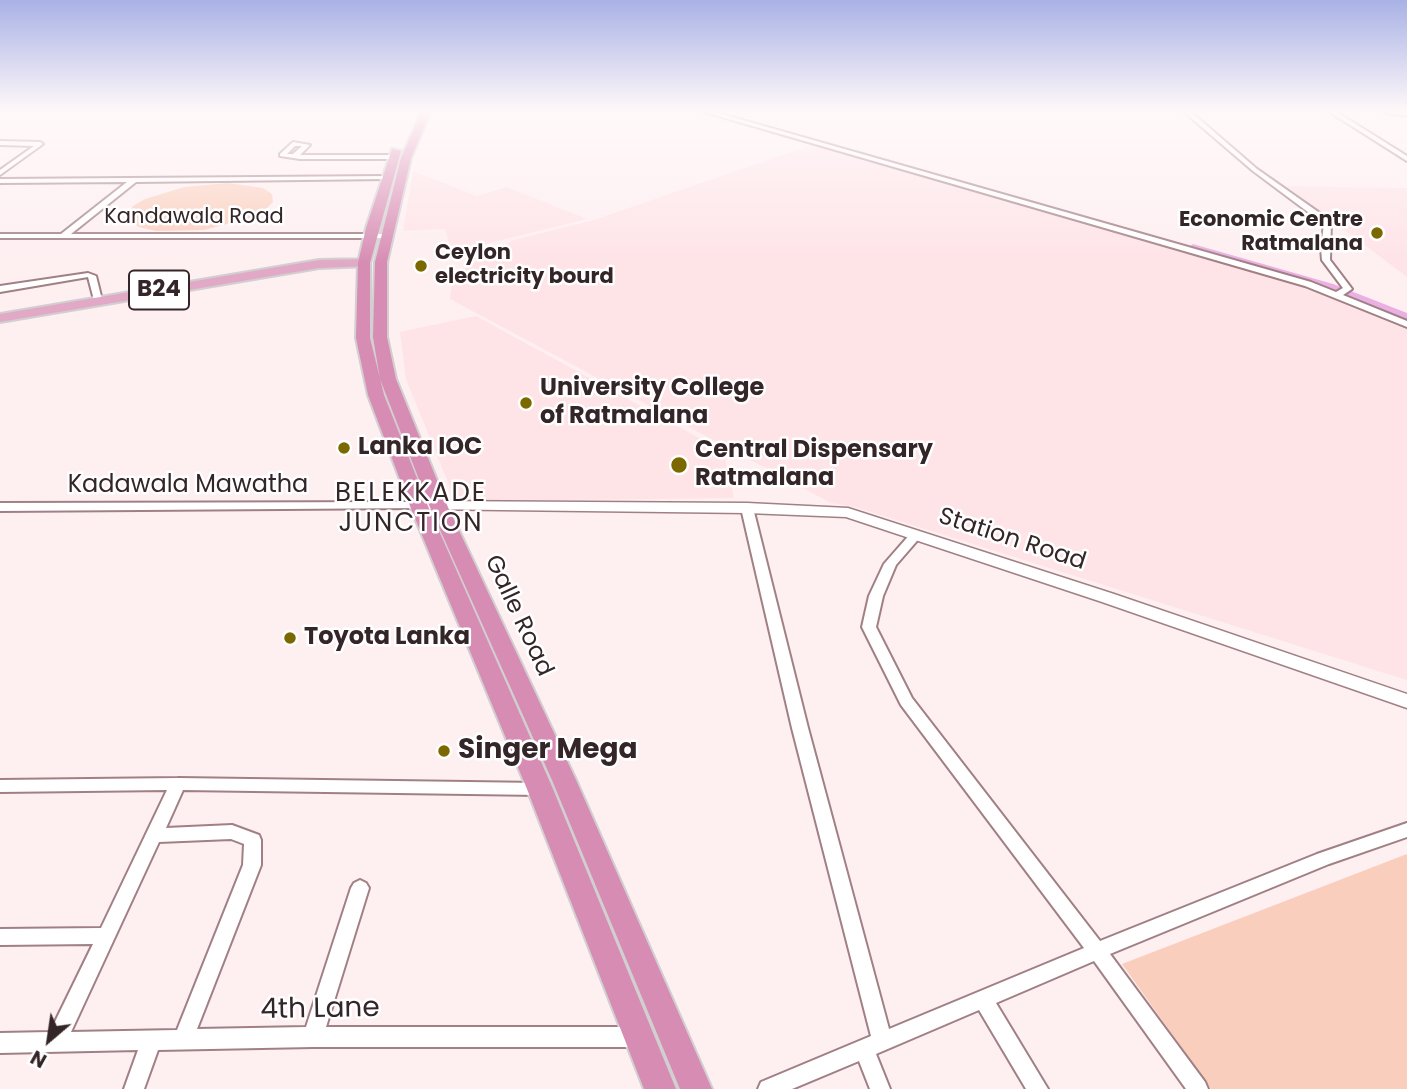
<!DOCTYPE html>
<html>
<head>
<meta charset="utf-8">
<style>
	body { margin:0 }
	#map { position:relative; width:1407px; height:1089px; overflow:hidden; background:#feeff1; font-family:Poppins,sans-serif }
	canvas { display:block }
	.north { position:absolute; left:14px; top:1005px; width:70px; height:70px; -webkit-text-stroke:5px #fff; paint-order:stroke; rotate:209deg; font-size:19px; font-weight:700; line-height:28px; text-align:center; color:#332528 }
	.north::after { content:''; display:block; margin:auto; width:24px; height:32px; background:#332528; clip-path:polygon(50% 0,100% 100%,50% 72%,0 100%) }
</style>
</head>
<body>
<div id="map">
<canvas width="1407" height="1089"></canvas>
<div class="north">N</div>
</div>
<script>
const ctx = document.querySelector('canvas').getContext('2d');
ctx.lineJoin = 'round';
function fill(path, color) {
  ctx.fillStyle = color;
  ctx.fill(path, 'evenodd');
}
function toPath(rows) {
  const path = new Path2D();
  for (const r of rows) {
    path.moveTo(r[0], r[1]);
    for (let i = 2; i < r.length; i += 2) path.lineTo(r[i], r[i + 1]);
  }
  return path;
}
function strokePath(path, color, width, dash) {
  ctx.strokeStyle = color;
  ctx.lineWidth = width;
  ctx.lineCap = dash ? 'butt' : 'round';
  ctx.setLineDash(dash || []);
  ctx.stroke(path);
}
function write(font, color, halo, rows, align = 'center') {
  ctx.font = font + ' Poppins,sans-serif';
  ctx.lineWidth = 5;
  ctx.setLineDash([]);
  ctx.textBaseline = 'middle';
  ctx.strokeStyle = halo;
  ctx.fillStyle = color;
  for (const [text, x, y, turn = 0] of rows) {
    ctx.save();
    ctx.translate(x, y);
    ctx.rotate((+turn || 0) * Math.PI / 180);
    ctx.textAlign = isNaN(turn) ? turn : align;
    if (halo) ctx.strokeText(text, 0, 0);
    ctx.fillText(text, 0, 0);
    ctx.restore();
  }
}
const built = toPath([
	[817,143,1308,284,1407,323,1407,680,855,507,831,503,450,299,453,275,514,240,594,220],
	[413,171,477,196,507,187,587,219,452,252,445,229,403,231],
	[1286,186,1407,188,1407,277],
	[476,316,710,444,724,455,734,498,468,501,458,497,452,492,406,379,400,332]
]);
const green = toPath([
	[228,183,263,188,272,194,273,202,265,210,250,218,204,230,156,231,139,227,130,221,128,214,133,206,145,199,184,187],
	[1407,854,1407,1089,1211,1089,1122,964]
]);
const stream = toPath([
	[387,275,388,261]
]);
const canal = toPath([
	[1193,244,1333,284,1407,313,1407,320,1327,288,1190,249,1189,247,1193,244]
]);
const minor = toPath([
	[701,111,711,111,1311,282,1336,292,1343,288,1322,260,1321,248,1324,224,1253,171,1183,111,1190,111,1257,169,1331,221,1330,260,1352,289,1343,295,1407,321,1407,327,1305,286,701,111],
	[1328,111,1335,111,1407,156,1407,161,1328,111],
	[1384,111,1407,112,1407,116,1387,113,1384,111],
	[0,141,40,142,43,144,0,175,0,170,34,146,0,145,0,141],
	[293,142,310,145,300,155,394,155,397,157,394,159,300,159,280,156,280,154,293,142],
	[295,146,302,146,293,154,287,154,295,146],
	[386,176,388,177,388,179,136,182,71,234,390,234,390,238,0,238,0,234,61,234,127,182,0,183,0,179,386,176],
	[88,273,96,276,102,300,101,302,94,300,88,277,0,292,0,286,88,273],
	[419,502,425,506,423,508,0,511,0,503,419,502],
	[747,504,753,508,808,728,889,1029,1084,948,901,705,862,627,869,596,884,564,912,532,920,532,922,535,896,565,883,596,876,627,912,698,1100,941,1317,854,1407,823,1407,837,1329,864,1110,954,1205,1082,1208,1089,1186,1089,1094,961,996,1003,1048,1089,1026,1089,979,1010,876,1054,890,1089,870,1089,859,1061,792,1089,758,1089,761,1082,871,1036,792,728,741,508,747,504],
	[178,778,540,783,546,784,548,789,546,794,540,795,183,790,166,828,232,825,259,835,261,840,261,865,197,1029,306,1027,351,888,354,883,360,880,366,883,369,888,326,1027,640,1027,647,1030,650,1037,647,1044,640,1047,313,1047,158,1050,144,1089,124,1089,138,1050,0,1053,0,1033,50,1032,93,944,0,945,0,929,101,928,167,790,0,792,0,780,178,778],
	[231,839,244,844,243,865,177,1030,71,1032,159,842,231,839]
]);
const tertiary = toPath([
	[425,501,747,503,848,508,1114,594,1407,694,1407,708,1102,602,846,517,747,513,420,509,417,506,425,501]
]);
const primary = toPath([
	[364,259,368,260,368,266,319,268,0,322,0,314,319,260,364,259]
]);
const trunk = toPath([
	[422,111,431,111,411,158,387,262,387,337,396,379,447,505,576,780,712,1089,680,1089,552,780,429,505,380,379,373,337,375,262,401,158,422,111],
	[392,149,401,151,370,263,370,338,384,395,428,506,553,789,676,1089,644,1089,527,789,410,506,368,395,356,338,358,263,366,228,392,149]
]);
const markers = [
	[1377,233,7,"#7b6900"],
	[421,266,7,"#7b6900"],
	[526,403,7,"#7b6900"],
	[344,448,7,"#7b6900"],
	[679,465,9,"#7b6900"],
	[290,638,7,"#7b6900"],
	[444,751,7,"#7b6900"]
];
const farStreetnames = [
	["Kandawala Road",194,218]
];
const farPoinames = [
	["Economic Centre",1363,221],
	["Ratmalana",1363,245],
	["Ceylon",435,254,"left"],
	["electricity bourd",435,278,"left"]
];
const shields = [
	[159,290,60]
];
const shieldNames = [
	["B24",159,290]
];
const poiNames = [
	["University College",540,389],
	["of Ratmalana",540,417],
	["Lanka IOC",358,448],
	["Central Dispensary",695,451],
	["Ratmalana",695,479],
	["Toyota Lanka",304,638]
];
const streetNames = [
	["Kadawala Mawatha",188,486],
	["Station Road",1012,540,18],
	["Galle Road",518,616,65]
];
const neighbourhoodNames = [
	["BELEKKADE",411,494],
	["JUNCTION",411,524]
];
const nearPoinames = [
	["Singer Mega",458,751]
];
const nearStreetnames = [
	["4th Lane",320,1010,-1]
];
fill(built, '#fee3e7');
fill(green, '#facebc');
strokePath(stream, '#ebb0e3', 2.5);
fill(canal, '#ebb0e3');
strokePath(minor, '#a18085', 4);
strokePath(tertiary, '#a18085', 3);
strokePath(primary, '#d2cfd0', 4);
strokePath(trunk, '#d2cfd0', 4);
fill(minor, '#fff');
fill(tertiary, '#fff');
fill(primary, '#e1a9c6');
fill(trunk, '#d78cb3');
const sky = ctx.createLinearGradient(0, 0, 0, 264);
sky.addColorStop(0, '#a9b2e6');
sky.addColorStop(0.42, '#fff8f9');
sky.addColorStop(1, '#fff8f900');
ctx.fillStyle = sky;
ctx.fillRect(0, 0, 1407, 264);
for (const [x, y, r, color] of markers) {
  const dot = new Path2D();
  dot.arc(x, y, r, 0, 2 * Math.PI);
  ctx.fillStyle = color;
  ctx.fill(dot);
  strokePath(dot, '#fff', 2.5);
}
write('21px', '#332528', '#fff', farStreetnames);
write('bold 21px', '#332528', '#fff', farPoinames, 'right');
for (const [x, y, w] of shields) {
  const box = new Path2D();
  box.roundRect(x - w / 2, y - 19.5, w, 39, 5);
  ctx.fillStyle = '#fff';
  ctx.fill(box);
  strokePath(box, '#332528', 2);
}
write('bold 23px', '#332528', null, shieldNames);
write('bold 24px', '#332528', '#fff', poiNames, 'left');
write('24px', '#332528', '#fff', streetNames);
ctx.letterSpacing = '2px';
write('26px', '#332528', '#fff', neighbourhoodNames);
ctx.letterSpacing = '0px';
write('bold 28px', '#332528', '#fff', nearPoinames, 'left');
write('28px', '#332528', '#fff', nearStreetnames);
</script>
</body>
</html>
